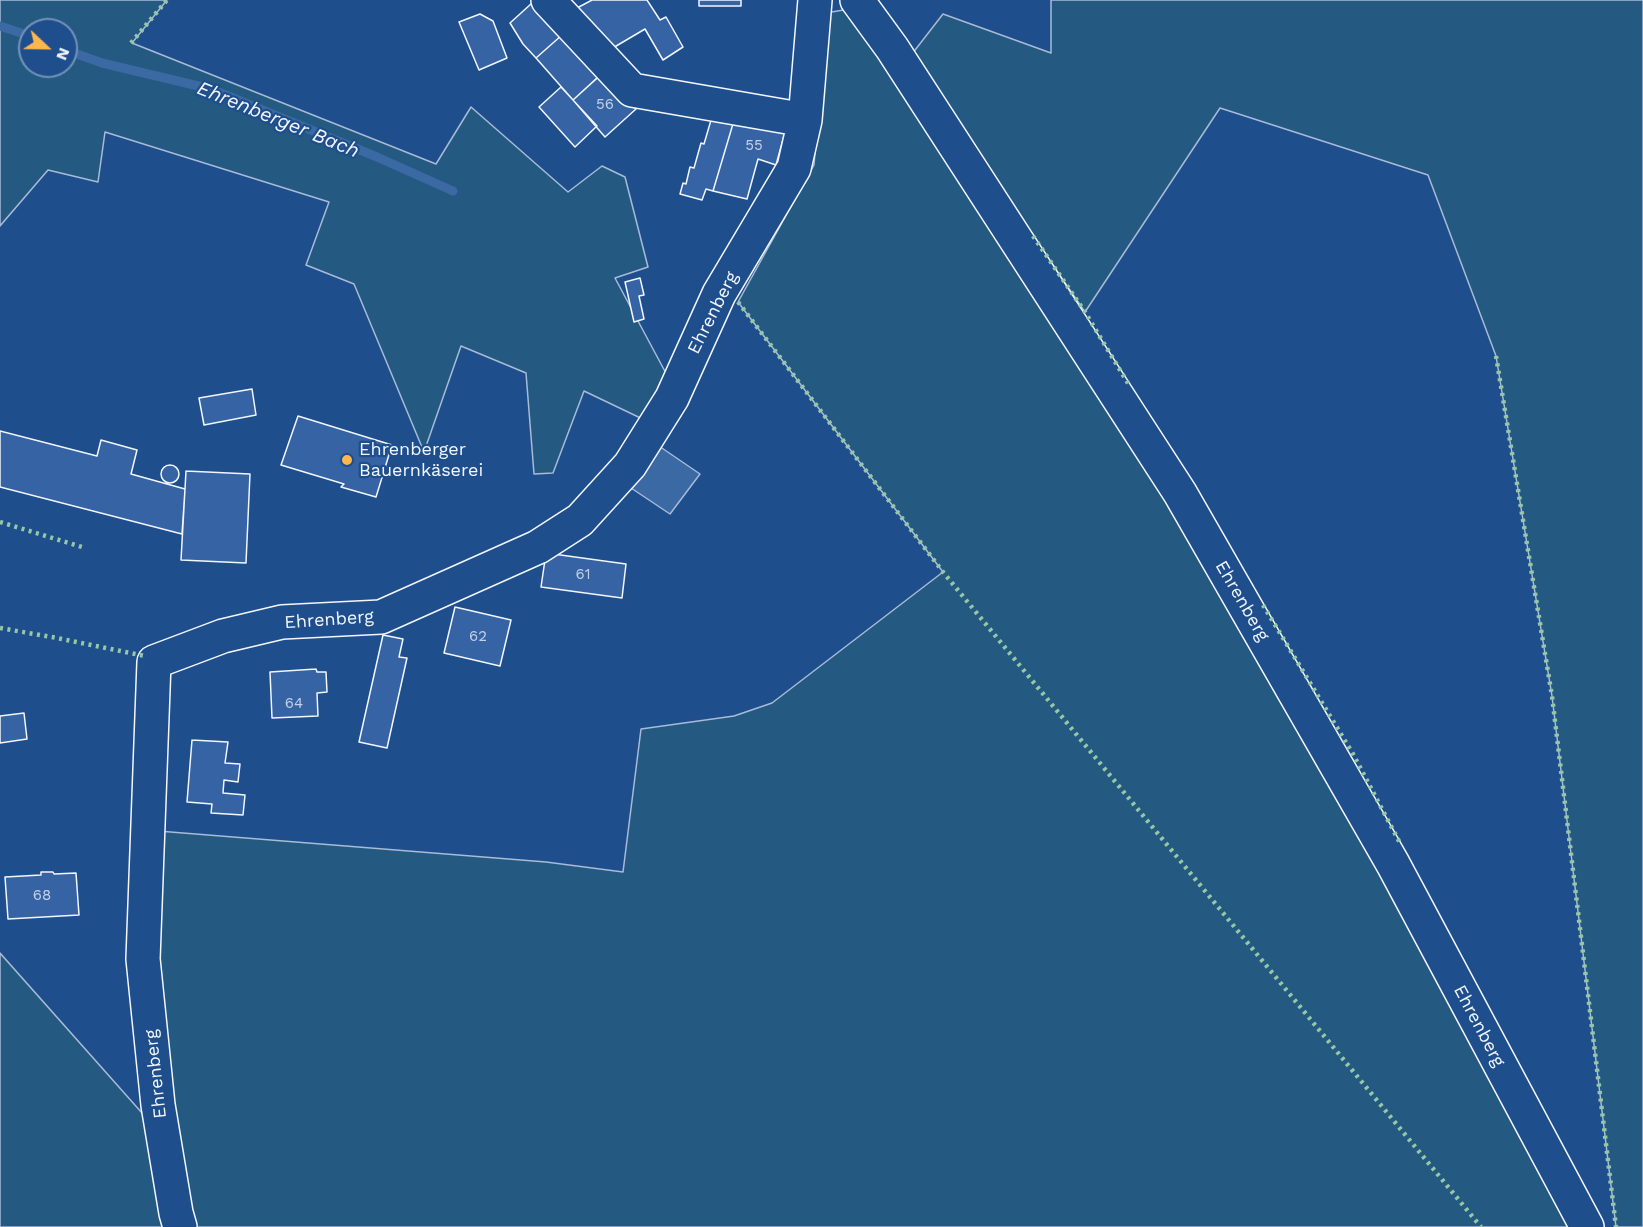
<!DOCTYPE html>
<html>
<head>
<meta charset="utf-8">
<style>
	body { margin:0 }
	#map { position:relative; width:1643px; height:1227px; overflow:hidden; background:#1f4e8c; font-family:"Work Sans",sans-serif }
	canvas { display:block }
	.north { position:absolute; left:18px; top:18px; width:60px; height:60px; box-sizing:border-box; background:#1f4e8c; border:2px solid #7391ba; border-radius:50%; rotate:112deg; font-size:16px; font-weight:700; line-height:24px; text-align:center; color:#f2f6ff }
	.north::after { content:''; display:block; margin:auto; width:21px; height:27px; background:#ffb74d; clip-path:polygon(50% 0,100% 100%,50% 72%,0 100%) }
</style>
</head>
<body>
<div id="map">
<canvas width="1643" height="1227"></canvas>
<div class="north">N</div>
</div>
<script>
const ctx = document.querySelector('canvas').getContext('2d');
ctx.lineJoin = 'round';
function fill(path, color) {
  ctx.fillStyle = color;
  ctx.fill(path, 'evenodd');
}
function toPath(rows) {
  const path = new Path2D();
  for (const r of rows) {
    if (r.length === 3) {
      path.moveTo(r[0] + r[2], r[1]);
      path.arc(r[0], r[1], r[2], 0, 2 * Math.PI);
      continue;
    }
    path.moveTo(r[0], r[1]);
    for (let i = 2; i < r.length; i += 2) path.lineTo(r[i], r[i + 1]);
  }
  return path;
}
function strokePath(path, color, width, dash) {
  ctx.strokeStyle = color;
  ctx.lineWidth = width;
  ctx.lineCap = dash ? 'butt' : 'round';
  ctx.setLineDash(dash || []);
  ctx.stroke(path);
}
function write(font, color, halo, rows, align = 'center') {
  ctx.font = font + ' "Work Sans",sans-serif';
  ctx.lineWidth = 4.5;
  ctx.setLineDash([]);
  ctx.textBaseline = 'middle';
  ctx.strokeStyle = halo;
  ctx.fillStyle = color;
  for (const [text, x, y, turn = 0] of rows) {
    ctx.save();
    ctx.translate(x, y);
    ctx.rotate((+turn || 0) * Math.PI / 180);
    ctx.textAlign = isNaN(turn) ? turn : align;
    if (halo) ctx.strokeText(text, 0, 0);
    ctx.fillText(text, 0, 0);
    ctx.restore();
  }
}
const green = toPath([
	[0,0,167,0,132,43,436,164,471,107,568,192,602,166,625,177,648,267,615,278,668,377,653,424,584,391,553,473,534,474,526,373,461,346,424,452,354,284,306,265,329,202,105,132,98,182,48,170,0,226,0,0],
	[30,30,66,30,66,66,30,66,30,30],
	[1051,0,1643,0,1643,1227,1616,1227,1552,696,1496,356,1428,175,1220,108,1085,312,991,175,912,54,943,14,1051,53,1051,0],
	[849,9,1313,729,1573,1227,0,1227,0,953,150,1122,158,831,546,862,623,872,641,729,734,716,772,703,943,572,738,302,814,165,826,13,849,9]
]);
const water = toPath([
	[656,444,700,474,670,514,628,486,656,444]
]);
const stream = toPath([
	[0,26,30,36],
	[66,50,102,63,211,89,377,157,453,191]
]);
const building = toPath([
	[592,0,647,0,660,20,666,17,683,47,663,60,645,29,606,52,577,8,592,0],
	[699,0,741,0,741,6,699,6,699,0],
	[532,3,562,35,536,58,523,44,510,23,532,3],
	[480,14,493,21,507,58,479,70,459,22,480,14],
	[562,35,598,77,573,100,536,58,562,35],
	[604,72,636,109,605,137,573,100,604,72],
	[561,87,597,126,575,147,539,107,561,87],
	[714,110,735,117,713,191,706,189,702,200,680,194,683,183,686,184,690,167,694,168,701,143,704,144,714,110],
	[735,117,785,132,776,165,758,159,747,199,713,191,735,117],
	[640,278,644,295,639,296,644,319,634,322,625,282,640,278],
	[252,389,256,415,204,425,199,398,252,389],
	[298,416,392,445,376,497,341,487,344,484,281,465,298,416],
	[0,431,97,456,101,440,137,450,131,474,185,489,182,534,0,487,0,431],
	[170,474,9],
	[186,471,250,474,246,563,181,560,186,471],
	[546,553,626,564,622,598,541,587,546,553],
	[455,607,511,620,500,666,444,653,455,607],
	[383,635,403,639,399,657,407,658,387,748,359,742,383,635],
	[316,669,317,672,326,672,327,692,317,693,318,716,272,718,270,672,316,669],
	[24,713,27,739,0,743,0,716,24,713],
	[192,740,228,742,225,763,240,764,238,782,224,780,223,793,245,795,243,815,211,813,212,804,187,802,192,740],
	[41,872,53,872,54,874,76,873,79,915,8,919,5,877,41,875,41,872]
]);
const minor = toPath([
	[548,0,632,90,805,120],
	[857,0,892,48,1180,493,1393,864,1587,1227],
	[180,1227,176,1213,158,1105,143,959,154,662,223,636,282,622,381,617,538,547,580,520,630,465,672,398,719,294,794,168,805,120,815,0]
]);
const hedge = toPath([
	[131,43,167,0],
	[1033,236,1085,312,1129,385],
	[738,302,943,572,1481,1227],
	[1496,356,1552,696,1616,1227],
	[0,522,82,547],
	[1263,605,1353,754,1401,845],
	[0,628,57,638,145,656]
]);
const markers = [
	[347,460,6,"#ffb74d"]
];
const numberNames = [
	["56",605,105],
	["55",754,146],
	["61",583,575],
	["62",478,637],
	["64",294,704],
	["68",42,896]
];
const streetNames = [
	["Ehrenberg",713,313,-63],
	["Ehrenberg",1242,601,60],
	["Ehrenberg",329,620,-4],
	["Ehrenberg",1479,1026,62],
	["Ehrenberg",156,1074,-96]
];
const poiNames = [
	["Ehrenberger",359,450],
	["Bauernkäserei",359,471]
];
const waterNames = [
	["Ehrenberger Bach",278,120,22]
];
fill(green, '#245a82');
strokePath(green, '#a8bbd7', 1.5);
fill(water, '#3b69a3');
strokePath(water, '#a8bbd7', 1.5);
strokePath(stream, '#3b69a3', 9);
fill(building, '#3563a3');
strokePath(building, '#f2f6ff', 1.5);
strokePath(minor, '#f2f6ff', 36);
strokePath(minor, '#1f4e8c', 33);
strokePath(hedge, '#97c8a6', 4.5, [3, 4.5]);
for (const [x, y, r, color] of markers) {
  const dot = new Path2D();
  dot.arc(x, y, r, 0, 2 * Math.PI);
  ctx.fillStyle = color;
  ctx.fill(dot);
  strokePath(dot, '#1f4e8c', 2);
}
write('15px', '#c3d1e8', null, numberNames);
write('18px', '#f2f6ff', '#1f4e8c', streetNames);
write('18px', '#f2f6ff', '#1f4e8c', poiNames, 'left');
write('italic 20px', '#f2f6ff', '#1f4e8c', waterNames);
</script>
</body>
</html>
